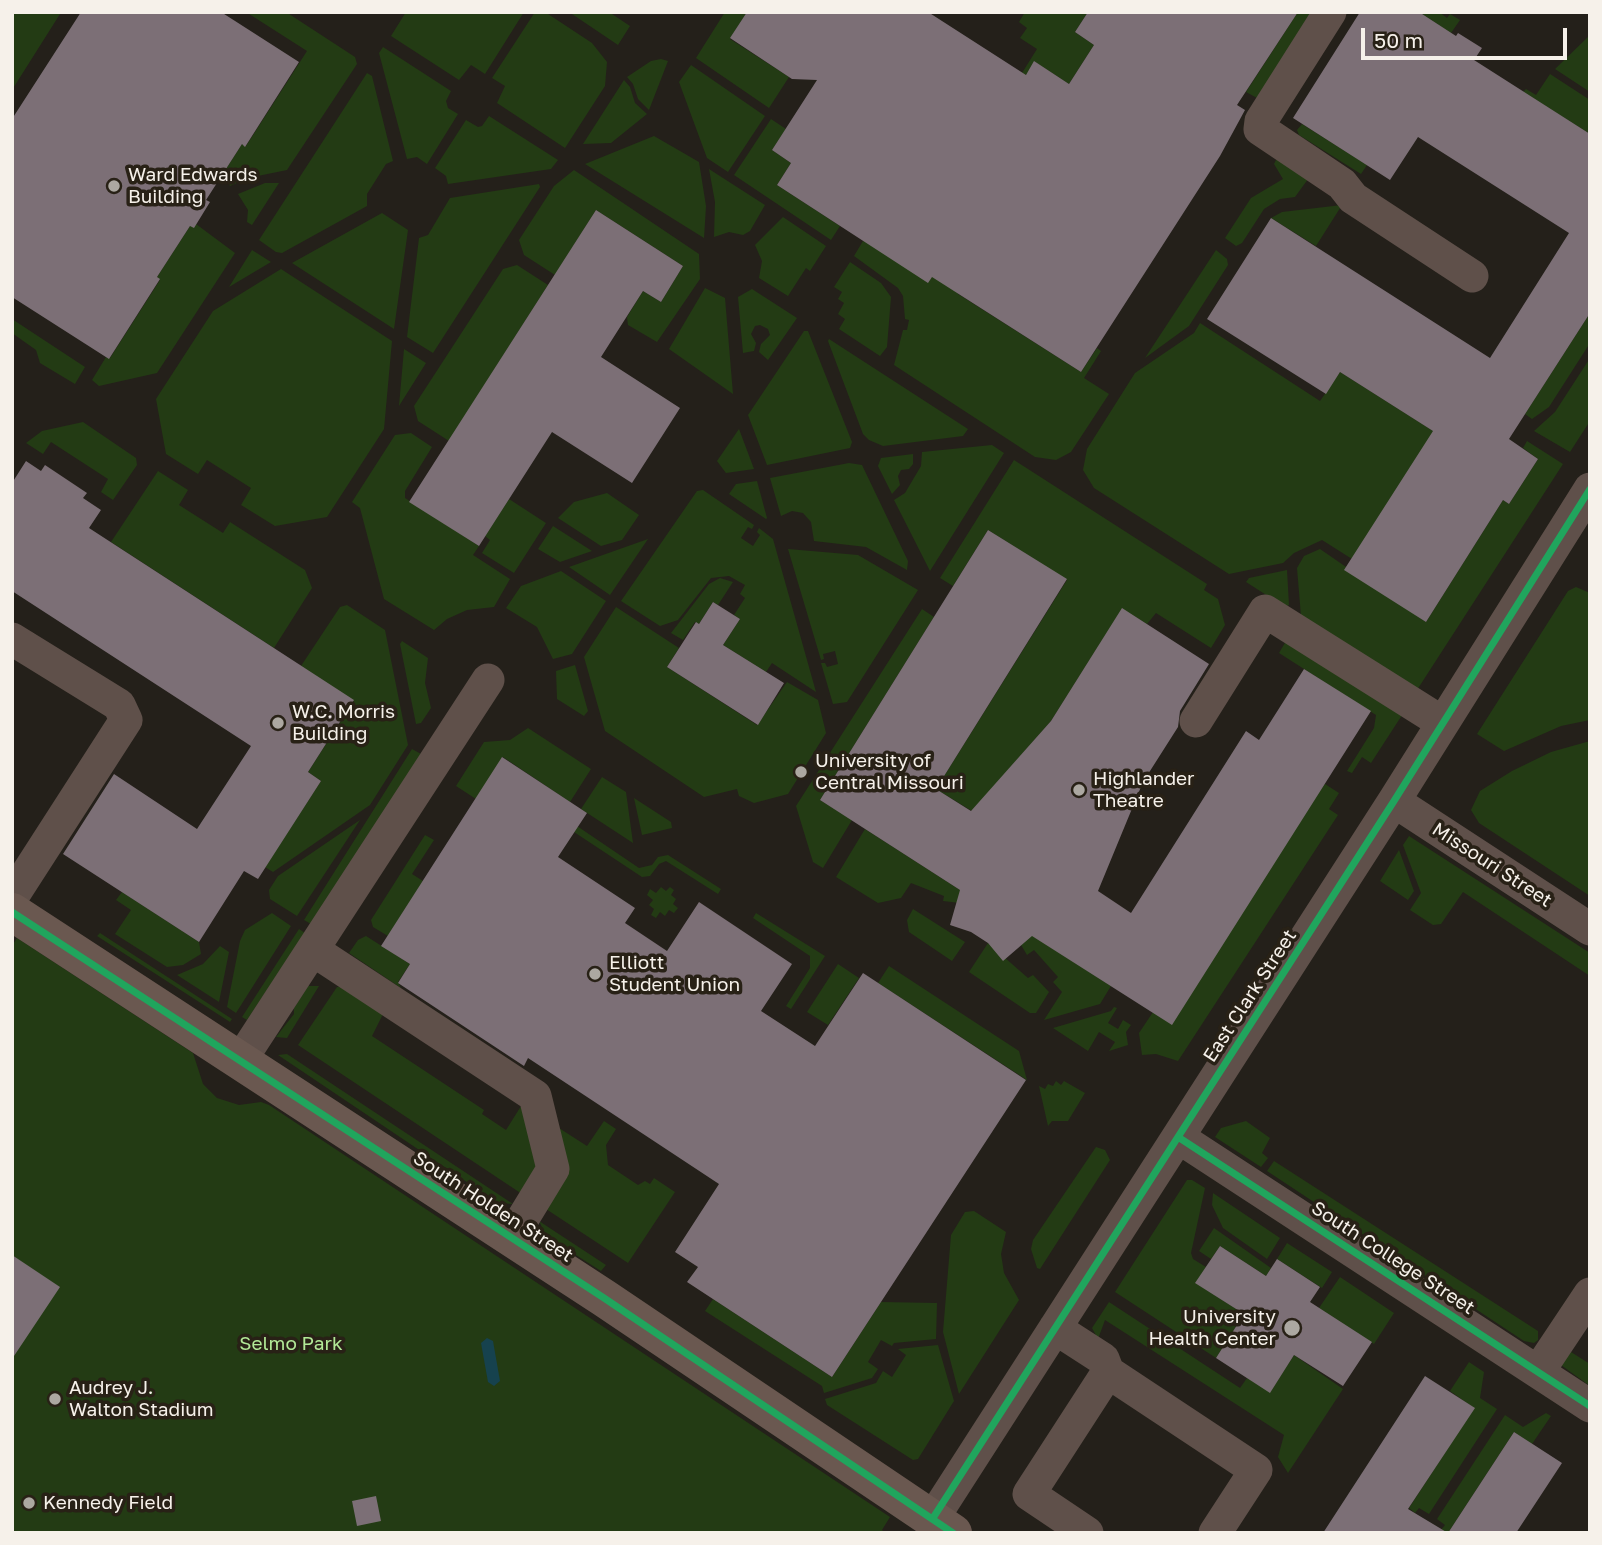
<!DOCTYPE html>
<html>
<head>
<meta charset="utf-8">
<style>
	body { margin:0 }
	#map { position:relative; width:1602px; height:1545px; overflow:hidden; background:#24201a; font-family:"Golos Text",sans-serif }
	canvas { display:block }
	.frame { position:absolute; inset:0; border:14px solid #f6f1ea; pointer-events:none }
	.scale { position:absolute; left:1361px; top:28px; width:206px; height:32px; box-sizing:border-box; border:4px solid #f6f1ea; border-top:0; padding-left:9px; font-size:21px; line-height:24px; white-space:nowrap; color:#f6f1ea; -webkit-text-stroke:5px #282116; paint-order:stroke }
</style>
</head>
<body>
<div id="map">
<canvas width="1602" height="1545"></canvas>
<div class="frame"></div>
<div class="scale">50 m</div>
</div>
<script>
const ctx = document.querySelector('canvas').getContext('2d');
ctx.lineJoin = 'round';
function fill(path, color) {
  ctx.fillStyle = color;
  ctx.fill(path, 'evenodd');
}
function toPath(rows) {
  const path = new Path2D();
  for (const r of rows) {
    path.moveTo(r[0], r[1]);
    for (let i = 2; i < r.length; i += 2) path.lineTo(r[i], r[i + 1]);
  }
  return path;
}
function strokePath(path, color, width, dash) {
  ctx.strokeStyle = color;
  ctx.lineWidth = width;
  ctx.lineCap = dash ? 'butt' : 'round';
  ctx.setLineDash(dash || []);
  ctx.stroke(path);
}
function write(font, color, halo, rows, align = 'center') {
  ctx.font = font + ' "Golos Text",sans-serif';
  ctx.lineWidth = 7;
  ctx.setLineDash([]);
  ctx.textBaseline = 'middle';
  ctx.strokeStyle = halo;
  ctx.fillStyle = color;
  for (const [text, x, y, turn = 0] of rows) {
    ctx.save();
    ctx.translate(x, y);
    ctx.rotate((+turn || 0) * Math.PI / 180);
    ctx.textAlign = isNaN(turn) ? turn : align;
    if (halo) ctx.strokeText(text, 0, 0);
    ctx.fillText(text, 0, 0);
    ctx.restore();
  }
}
const green = toPath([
	[12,12,60,14,12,90],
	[246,12,286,12,355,57,357,64,287,170,248,178,230,186,224,172,242,144,246,146,307,51],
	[406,12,524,12,485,74,471,65,459,80,391,36],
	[535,12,545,12,592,43,607,62,605,86,565,148,497,103,505,86,492,78],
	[569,12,609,12,630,26,618,45],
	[725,12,747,12,730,39,789,77,769,108,696,58],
	[1025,12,1088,12,1075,32,1094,45,1069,84,1035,62,1026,75,1022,73,1037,49,1020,38,1027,28,1019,22],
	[1298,12,1312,12,1257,98,1246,92],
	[1419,12,1439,12,1447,18,1450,14,1460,20,1451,33],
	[1590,35,1590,92,1555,69],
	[383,47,451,91,446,101,448,108,458,114,427,164,417,157,407,159,379,53],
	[661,59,668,61,649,110,638,99,633,84,627,77,651,61],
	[691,65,765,116,728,172,707,158,679,82],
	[367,73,372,76,393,161,386,164,367,194,367,206,282,253,276,252,259,240],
	[1550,74,1590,100,1590,134,1523,92,1526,89,1536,95],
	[624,80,630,87,635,103,647,114,611,143,583,144],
	[489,116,558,160,551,169,448,184,446,176,435,168,466,120,478,127,482,126],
	[771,119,786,129,772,150,791,163,777,185,840,226,831,240,734,175],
	[1302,124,1367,165,1361,174,1299,135,1297,130],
	[654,136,699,162,706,206,704,238,585,164],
	[1277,158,1311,175,1295,197,1280,199,1264,209,1242,243,1236,246,1225,238,1251,198,1283,179,1274,164],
	[709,169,765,205,750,231,743,235,729,232,714,237,715,202],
	[574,170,699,254,700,279,657,342,628,325,627,317,643,291,661,302,683,266,596,210,555,275,524,255,519,240,554,186],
	[265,183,279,183,252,225,247,222,248,210,238,194],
	[539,184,540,187,433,353,407,337,419,238,428,235,450,198],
	[1342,205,1316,246,1271,218,1282,212],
	[382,213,408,230,394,329,292,263],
	[783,217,826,246,810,271,806,268,788,296,759,278,762,261,755,245],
	[196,224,235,253,157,373,99,386,92,380,106,357,110,358,160,280,157,277,190,226],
	[863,241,944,259,958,294,1081,372,1097,348,1101,351,1084,378,1109,394,1071,452,1056,460,1035,457,894,365,903,330,907,330,909,320,905,319,903,296,898,288,854,256],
	[252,250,271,262,229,287],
	[1216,250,1227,259,1228,265,1189,326,1145,358],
	[850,262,881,283,891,297,887,347,880,356,839,329,845,319,838,314,844,303,838,299,842,292,834,287],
	[517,265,548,285,449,441,418,421,414,406,503,269],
	[281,269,392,341,384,429,327,517,275,526,241,505,251,488,207,460,198,474,166,454,156,399,213,311],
	[705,288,725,298,733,394,669,349],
	[752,289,797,318,768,360,759,352,761,344,770,335,768,329,760,325,755,326,751,334,756,343,754,351,743,353,738,297],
	[1590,313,1590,343,1549,407,1532,419,1525,414],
	[12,319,85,367,75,384,40,363,36,350,12,333],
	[1200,323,1320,401,1340,372,1468,453,1352,559,1322,540,1294,553,1283,563,1229,574,1094,488,1083,470,1087,449,1135,373,1194,333],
	[804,331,808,331,852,442,850,448,767,465,748,415],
	[829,339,968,429,963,436,883,446,869,440,863,434,828,341],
	[404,349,426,363,399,406],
	[1590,358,1590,421,1570,452,1534,431,1555,412],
	[83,422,136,458,137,465,113,500,101,492,108,479,51,442,43,454,26,443,42,431],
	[739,429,754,469,726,473,717,461],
	[411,433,432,447,405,491,405,498,479,546,473,555,510,579,494,607,467,610,447,619,434,630,384,599,360,508,352,502,395,435],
	[1527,441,1563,464,1417,690,1301,616,1297,568,1304,556,1320,549,1426,622,1503,500,1509,504,1538,459,1523,448],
	[992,445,1004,453,930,571,894,500,905,493,921,466,922,452],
	[913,454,913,464,909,469,901,470,898,476,900,485,892,494,878,466,881,458],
	[1014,460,1207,584,1204,590,1218,599,1225,625,1211,648,1156,613,1147,624,1122,609,1051,721,995,785,1016,838,936,789,1067,580,988,530,953,586,940,578],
	[849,463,862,465,908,561,907,570,866,547,814,541,811,522,803,513,792,511,781,516,770,478],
	[158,471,188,490,179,505,223,533,230,522,305,570,312,588,274,648,111,542],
	[757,481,767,518,766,519,729,494,736,484],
	[703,490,754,525,752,529,748,527,741,538,753,546,760,535,757,532,759,528,773,539,816,692,772,663,766,672,723,645,740,619,734,615,745,598,740,594,745,585,729,576,711,578,678,620,660,626,621,601,697,491],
	[607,493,639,515,622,540,601,546,558,518,574,502],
	[509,499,546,523,514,573,482,553,490,540,485,536],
	[553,526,592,551,560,562,538,549],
	[648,539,610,595,569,567],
	[788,549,858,555,918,590,847,702,833,704,821,663,825,663,827,667,838,664,835,651,823,654,824,659,821,660],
	[1287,570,1289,605,1285,607,1246,582,1249,578],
	[561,571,606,601,572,654,553,659,537,627,506,608,521,586],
	[720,578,733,582,718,605,713,602,699,624,695,622,683,640,671,633,709,584],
	[1576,587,1590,593,1590,720,1561,726,1504,751,1477,734,1568,591],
	[347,605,385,630,408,745,370,805,273,872,265,867,321,781,308,772,354,701,301,666,340,607],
	[616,607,679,648,667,667,757,725,787,682,818,700,826,733,788,794,754,803,739,796,737,789,704,797,605,731,584,657],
	[922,609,934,617,820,800,852,820,823,868,813,862,796,806],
	[402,641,428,658,425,683,431,708,421,723,416,724,400,644],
	[1286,641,1406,709,1371,763,1362,757,1352,773,1347,771,1374,728,1376,715,1279,653],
	[575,665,588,711,584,716,557,699,556,671],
	[528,728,591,769,570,802,503,757,476,799,456,786,484,742,510,740],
	[1590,741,1590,896,1479,823,1471,810,1480,791,1512,771,1551,752],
	[412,749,421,754,311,924,304,920],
	[602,777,626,792,633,843,581,809],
	[1325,784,1339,793,1329,809,1338,815,1178,1061,1156,1054,1142,1055,1139,1033,1153,1012],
	[634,798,671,822,672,828,642,835],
	[360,820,297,916,270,899,269,890,278,876],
	[577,826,639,868,652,865,658,857,668,855,721,889,718,894,666,861,659,864,650,876,642,877,574,832],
	[865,829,985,906,943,901,944,896,911,883,901,898,878,903,836,877],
	[425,835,434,840,412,874,423,881,388,936,373,927,371,920],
	[1409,836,1590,953,1590,976,1463,892,1441,924,1433,925,1410,910,1421,893,1403,845],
	[1399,850,1414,891,1408,900,1380,881],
	[661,887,666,891,670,887,674,890,671,895,676,899,673,904,678,908,674,913,669,910,665,916,660,912,656,918,651,915,654,909,649,905,653,900,647,895,650,889,656,893],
	[122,892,199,942,201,954,183,965,167,967,115,934,131,910,116,900],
	[913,909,965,942,952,961,909,932,907,920],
	[272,913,291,926,236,1013,227,1007,240,941,245,930],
	[756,913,825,956,791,1009,786,1006,810,968,810,956,753,918],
	[1005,918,1111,986,1100,1004,1044,1020,1062,992,1053,982,1058,977,1034,950,1027,955],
	[299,929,305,933,247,1020,242,1017],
	[100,933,232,1019,230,1022,97,936],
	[366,936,410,964,398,982,401,988,349,953,358,940],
	[17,938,193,1053,203,1084,217,1098,239,1105,261,1102,269,1105,890,1517,882,1530,885,1533,12,1533,12,946],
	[988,943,1028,978,1033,975,1049,992,1036,1013,1030,1013,969,972],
	[220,946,229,952,219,1002,177,975,203,964],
	[838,964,859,978,828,1025,807,1012],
	[889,966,1019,1051,1027,1080,878,983],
	[308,986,319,986,287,1038,276,1037,294,1014,294,1008],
	[347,986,384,1012,372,1036,484,1110,482,1114,506,1130,523,1103,541,1167,525,1196,298,1045,337,987],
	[1114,1007,1117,1008,1108,1023,1118,1029,1123,1020,1131,1025,1126,1032,1128,1045,1109,1051,1115,1042,1099,1032,1088,1051,1053,1028,1111,1011],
	[287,1054,513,1204,498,1203,278,1055],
	[1056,1081,1061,1085,1064,1081,1085,1093,1068,1121,1052,1121,1048,1126,1039,1086,1045,1089,1048,1084,1053,1086],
	[604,1121,616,1129,606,1145,608,1165,638,1185,645,1181,650,1184,654,1178,675,1192,628,1263,546,1209,559,1128,587,1146],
	[1246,1121,1270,1138,1262,1153,1268,1158,1261,1167,1215,1137,1221,1128],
	[1096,1147,1105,1150,1110,1160,1040,1269,1037,1268,1031,1249,1033,1240],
	[1274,1161,1538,1331,1538,1340,1534,1343,1524,1341,1267,1171],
	[1187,1180,1192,1180,1205,1188,1191,1253,1193,1259,1206,1267,1196,1283,1244,1314,1216,1358,1115,1292],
	[1213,1193,1280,1238,1267,1259,1223,1228,1212,1205],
	[974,1211,1006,1232,1001,1254,1004,1273,1019,1300,959,1394,943,1332,951,1235,965,1212],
	[539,1221,606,1265,601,1271,546,1236],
	[1214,1228,1271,1268,1266,1276,1220,1246,1211,1259,1199,1251],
	[1287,1243,1332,1272,1322,1288,1277,1259],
	[1340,1277,1394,1313,1374,1344,1319,1308],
	[713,1299,832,1377,881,1302,937,1303,936,1339,894,1343,892,1346,881,1340,868,1362,878,1369,872,1378,824,1393,822,1386,705,1311],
	[1109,1302,1240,1388,1247,1378,1270,1392,1294,1355,1343,1389,1288,1473,1278,1457,1284,1435,1105,1320,1098,1339,1092,1328],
	[938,1345,954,1401,918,1459,913,1460,827,1405,825,1399,876,1383,883,1371,892,1377,906,1355,898,1349],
	[1571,1352,1590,1364,1590,1386,1561,1365],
	[1469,1362,1484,1372,1480,1398,1497,1409,1429,1514,1419,1508,1415,1513,1409,1508,1474,1408,1450,1391],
	[1546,1413,1551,1416,1532,1444,1514,1432,1448,1533,1441,1530,1445,1525,1437,1519,1505,1415,1523,1427]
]);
const water = toPath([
	[487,1338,493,1341,500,1381,494,1386,488,1382,481,1343]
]);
const building = toPath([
	[81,12,221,12,299,62,245,147,242,144,206,200,210,202,194,228,190,226,157,277,160,279,109,359,12,297,12,119],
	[747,12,928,12,1026,75,1034,61,1069,84,1094,45,1075,32,1088,12,1298,12,1237,105,1245,110,1220,156,1081,372,932,277,928,283,777,185,791,163,772,150,817,80,792,79,730,38],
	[1360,12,1419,12,1456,36,1458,33,1482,48,1474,60,1590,134,1590,313,1509,439,1538,459,1509,504,1503,500,1426,622,1344,570,1433,431,1340,372,1326,394,1207,319,1271,218,1490,358,1569,233,1418,137,1390,180,1293,118],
	[596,210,683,266,661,302,643,291,601,357,680,408,632,483,552,432,479,546,409,502],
	[26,461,41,471,45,465,87,493,83,498,101,510,89,528,354,700,308,772,321,781,258,879,244,871,199,942,63,854,114,774,197,829,251,746,12,591,12,483],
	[988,530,1067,579,936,789,971,811,1051,721,1122,608,1209,664,1180,711,1178,727,1143,782,1098,891,1131,913,1246,731,1259,740,1304,669,1371,711,1172,1025,1032,936,1003,961,988,943,971,932,950,925,960,890,820,800],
	[713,602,740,619,723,645,784,683,758,725,667,667,696,622,699,624],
	[502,757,587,813,558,857,635,908,625,923,667,951,699,902,792,964,761,1011,815,1046,863,973,1026,1080,832,1377,687,1282,698,1267,675,1252,719,1184,528,1058,524,1066,398,983,410,964,381,946],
	[1220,1246,1266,1276,1277,1259,1320,1287,1310,1302,1372,1342,1343,1386,1294,1355,1270,1393,1216,1358,1244,1314,1195,1283],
	[12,1255,60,1287,12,1359],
	[1425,1376,1475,1408,1408,1509,1448,1533,1323,1533],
	[1514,1432,1562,1463,1516,1533,1448,1533],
	[376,1496,381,1521,357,1526,352,1501]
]);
const minor = toPath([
	[1330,12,1261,121,1260,129,1342,184,1353,198,1472,276],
	[12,639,119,705,126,720,12,897],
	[1196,721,1265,611,1443,723],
	[1394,801,1590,929],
	[313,950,535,1096,553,1169,511,1238],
	[240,1061,488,680],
	[1178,1137,1590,1406],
	[1055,1328,1103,1359,1108,1372,1256,1470,1215,1533],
	[1538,1372,1590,1294],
	[933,1518,1394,801,1590,489],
	[1087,1533,1029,1494,1108,1372]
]);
const major = toPath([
	[12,912,604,1298,953,1533]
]);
const cycleway = toPath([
	[12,912,604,1298,953,1533],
	[1178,1137,1590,1406],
	[933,1518,1394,801,1590,489]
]);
const markers = [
	[114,186,7,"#aca8a1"],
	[278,723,7,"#aca8a1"],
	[801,772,7,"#aca8a1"],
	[1079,790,7,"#aca8a1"],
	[595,974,7,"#aca8a1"],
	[1292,1328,9,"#aca8a1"],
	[55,1399,7,"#aca8a1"],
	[29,1503,7,"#aca8a1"]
];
const poiNames = [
	["Ward Edwards",128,175],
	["Building",128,197],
	["W.C. Morris",292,712],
	["Building",292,734],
	["University of",815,761],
	["Central Missouri",815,783],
	["Highlander",1093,779],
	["Theatre",1093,801],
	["Elliott",609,963],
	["Student Union",609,985],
	["University",1276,1317,"right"],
	["Health Center",1276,1339,"right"],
	["Audrey J.",69,1388],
	["Walton Stadium",69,1410],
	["Kennedy Field",43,1503]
];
const streetNames = [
	["Missouri Street",1492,865,33],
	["East Clark Street",1250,996,-57],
	["South Holden Street",493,1207,33],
	["South College Street",1393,1258,33]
];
const parkNames = [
	["Selmo Park",291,1344]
];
fill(green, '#233b14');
fill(water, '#16424e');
fill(building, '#7c6f76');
strokePath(minor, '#5f504a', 33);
strokePath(major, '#6a5850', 38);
strokePath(cycleway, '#20a55d', 7);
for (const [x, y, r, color] of markers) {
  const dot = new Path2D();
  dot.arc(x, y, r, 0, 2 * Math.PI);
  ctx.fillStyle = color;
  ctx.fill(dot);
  strokePath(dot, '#282116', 2.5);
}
write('19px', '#f6f1ea', '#282116', poiNames, 'left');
write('19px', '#f6f1ea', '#282116', streetNames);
write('19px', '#b2e997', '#282116', parkNames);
</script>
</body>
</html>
